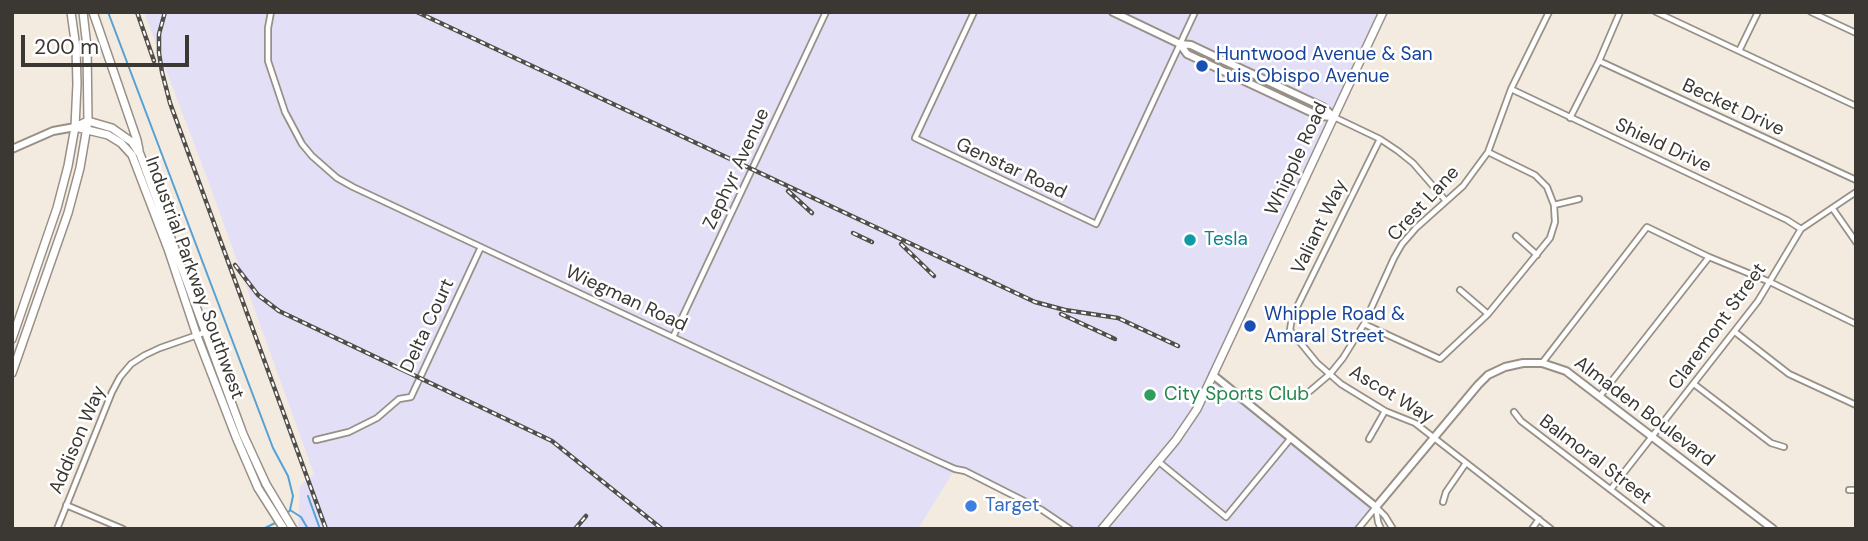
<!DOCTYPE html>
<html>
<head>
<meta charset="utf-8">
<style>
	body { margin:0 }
	#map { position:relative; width:1868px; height:541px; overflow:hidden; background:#f4ebe0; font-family:"DM Sans",sans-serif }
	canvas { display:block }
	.frame { position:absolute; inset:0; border:14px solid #3b3834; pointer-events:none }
	.scale { position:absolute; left:21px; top:35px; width:168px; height:32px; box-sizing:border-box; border:4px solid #3b3834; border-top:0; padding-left:9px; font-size:21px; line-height:24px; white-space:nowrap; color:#3b3834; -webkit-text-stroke:5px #fff; paint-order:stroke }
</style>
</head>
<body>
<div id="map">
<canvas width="1868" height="541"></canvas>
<div class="frame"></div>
<div class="scale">200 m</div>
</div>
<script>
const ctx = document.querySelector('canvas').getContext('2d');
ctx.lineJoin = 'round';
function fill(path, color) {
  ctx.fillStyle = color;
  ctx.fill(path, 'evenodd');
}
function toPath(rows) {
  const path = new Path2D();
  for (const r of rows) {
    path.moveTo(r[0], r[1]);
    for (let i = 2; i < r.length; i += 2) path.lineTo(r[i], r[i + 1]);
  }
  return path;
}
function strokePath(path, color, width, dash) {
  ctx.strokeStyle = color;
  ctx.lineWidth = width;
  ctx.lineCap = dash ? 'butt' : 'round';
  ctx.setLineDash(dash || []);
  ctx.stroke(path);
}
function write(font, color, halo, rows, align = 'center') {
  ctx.font = font + ' "DM Sans",sans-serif';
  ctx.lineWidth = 5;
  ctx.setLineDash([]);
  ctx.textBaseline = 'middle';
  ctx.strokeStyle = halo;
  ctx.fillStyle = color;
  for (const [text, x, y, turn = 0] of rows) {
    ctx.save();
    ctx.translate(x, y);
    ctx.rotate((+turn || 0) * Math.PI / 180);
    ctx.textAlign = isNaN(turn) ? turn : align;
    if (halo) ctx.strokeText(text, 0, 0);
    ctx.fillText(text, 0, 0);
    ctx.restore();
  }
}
const industrial = toPath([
	[144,12,1383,12,1213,375,1376,507,1359,529,1070,529,1054,517,965,471,955,469,918,529,298,529,300,486,314,474,209,183]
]);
const stream = toPath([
	[108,12,273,448,288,476,293,496,290,510,287,514],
	[308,496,320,529],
	[290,510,301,517,308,529],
	[263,529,277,522]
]);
const minor = toPath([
	[271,12,268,28,268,61,285,112,302,144,312,156,337,178,353,187,935,460,955,469,965,471,1042,510,1070,529],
	[974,12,915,138,1096,224,1195,12],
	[1656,12,1856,106],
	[1811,12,1856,33],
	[1739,51,1758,12],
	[1599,61,1856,180],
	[1511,89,1787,220,1801,229],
	[1334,117,1380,139,1398,151,1413,163,1446,201],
	[1570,118,1599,61,1620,12],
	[1380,139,1292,317,1290,330,1317,363,1341,384,1385,411,1415,423,1551,529],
	[1554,205,1579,199],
	[1833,209,1856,242],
	[1516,236,1537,255],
	[1460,290,1488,314],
	[1364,324,1440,359,1488,314,1550,238,1555,222,1554,205,1547,187,1535,175,1488,152],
	[1735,332,1789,374,1856,405],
	[673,337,826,12],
	[1542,363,1647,227,1709,257,1770,282,1856,324],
	[1694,384,1771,443,1784,447],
	[1310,391,1330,374,1343,358,1364,324,1394,258,1402,244,1416,228,1463,186,1488,152,1511,89,1549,12],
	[1600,396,1709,257],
	[1514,412,1521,421,1662,529],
	[1369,439,1385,411],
	[316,440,349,432,377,418,399,399,411,397,481,247],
	[1159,462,1226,517,1291,438],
	[1611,489,1758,301,1801,229,1856,192],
	[1849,490,1856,490],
	[1443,502,1446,492,1466,463],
	[66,505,123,529],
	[1376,507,1385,516,1393,529],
	[1376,508,1378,522,1381,529],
	[57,529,112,392,120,377,131,364,145,355,160,348,206,332],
	[1358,529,1376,507],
	[1532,529,1539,519]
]);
const tertiary = toPath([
	[1113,12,1180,44,1191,45,1214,56,1323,107,1334,117],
	[1180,44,1187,54,1319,116,1334,117],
	[12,149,53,131,75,127],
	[1213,375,1376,507,1478,385,1488,375,1505,367,1523,363,1542,363,1566,371,1773,529]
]);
const secondary = toPath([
	[93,12,137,140,139,150],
	[75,127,88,121,112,128,132,142,140,154,243,434,266,484,293,529],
	[75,127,108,135,121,143,132,155,168,249,197,336,236,437,258,488,284,529],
	[12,339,57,208,68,166,75,127,77,84,76,48,71,12],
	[12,373,68,213,80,168,88,121,87,47,83,12],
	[1102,529,1176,440,1197,409,1383,12]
]);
const rail = toPath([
	[137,12,154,61],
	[165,12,159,34,159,53,162,72,170,103,326,529],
	[417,12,1035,302,1065,310,1118,318,1178,346],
	[788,191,812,213],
	[853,233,872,242],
	[901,244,934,276],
	[235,265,258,295,279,311,552,441,662,529],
	[1061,314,1115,339],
	[575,529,586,516]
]);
const markers = [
	[1202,66,7,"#1a4fb4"],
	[1190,240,7,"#0f9aa8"],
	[1250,326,7,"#1a4fb4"],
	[1150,395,7,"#2e9e5b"],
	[971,506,7,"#3f7fe0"]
];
const transitNames = [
	["Huntwood Avenue & San",1216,55],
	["Luis Obispo Avenue",1216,77],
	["Whipple Road &",1264,315],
	["Amaral Street",1264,337]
];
const streetNames = [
	["Becket Drive",1733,108,25],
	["Shield Drive",1663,146,25],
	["Whipple Road",1297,159,-65],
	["Zephyr Avenue",737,169,-65],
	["Genstar Road",1011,169,25],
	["Crest Lane",1424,204,-47],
	["Valiant Way",1320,227,-64],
	["Industrial Parkway Southwest",194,278,70],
	["Wiegman Road",626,299,25],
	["Delta Court",428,326,-65],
	["Claremont Street",1718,327,-54],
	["Ascot Way",1391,395,31],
	["Almaden Boulevard",1644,412,37],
	["Addison Way",78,440,-67],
	["Balmoral Street",1595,460,37]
];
const cultureNames = [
	["Tesla",1204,240]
];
const leisureNames = [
	["City Sports Club",1164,395]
];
const shopNames = [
	["Target",985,506]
];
fill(industrial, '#e2dff6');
strokePath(stream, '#55a0d4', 2);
strokePath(minor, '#989086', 8);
strokePath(tertiary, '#989086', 10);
strokePath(secondary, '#989086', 10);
strokePath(minor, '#fff', 4.5);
strokePath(tertiary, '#fff', 6);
strokePath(secondary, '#fff', 7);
strokePath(rail, '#514e49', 4.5);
strokePath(rail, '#fff', 2, [5]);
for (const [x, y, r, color] of markers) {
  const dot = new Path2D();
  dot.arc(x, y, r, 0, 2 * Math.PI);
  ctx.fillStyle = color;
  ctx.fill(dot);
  strokePath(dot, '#fff', 2.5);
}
write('19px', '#164399', '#fff', transitNames, 'left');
write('19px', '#3b3834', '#fff', streetNames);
write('19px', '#0d838f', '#fff', cultureNames, 'left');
write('19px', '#27864d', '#fff', leisureNames, 'left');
write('19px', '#366cbe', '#fff', shopNames, 'left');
</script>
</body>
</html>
